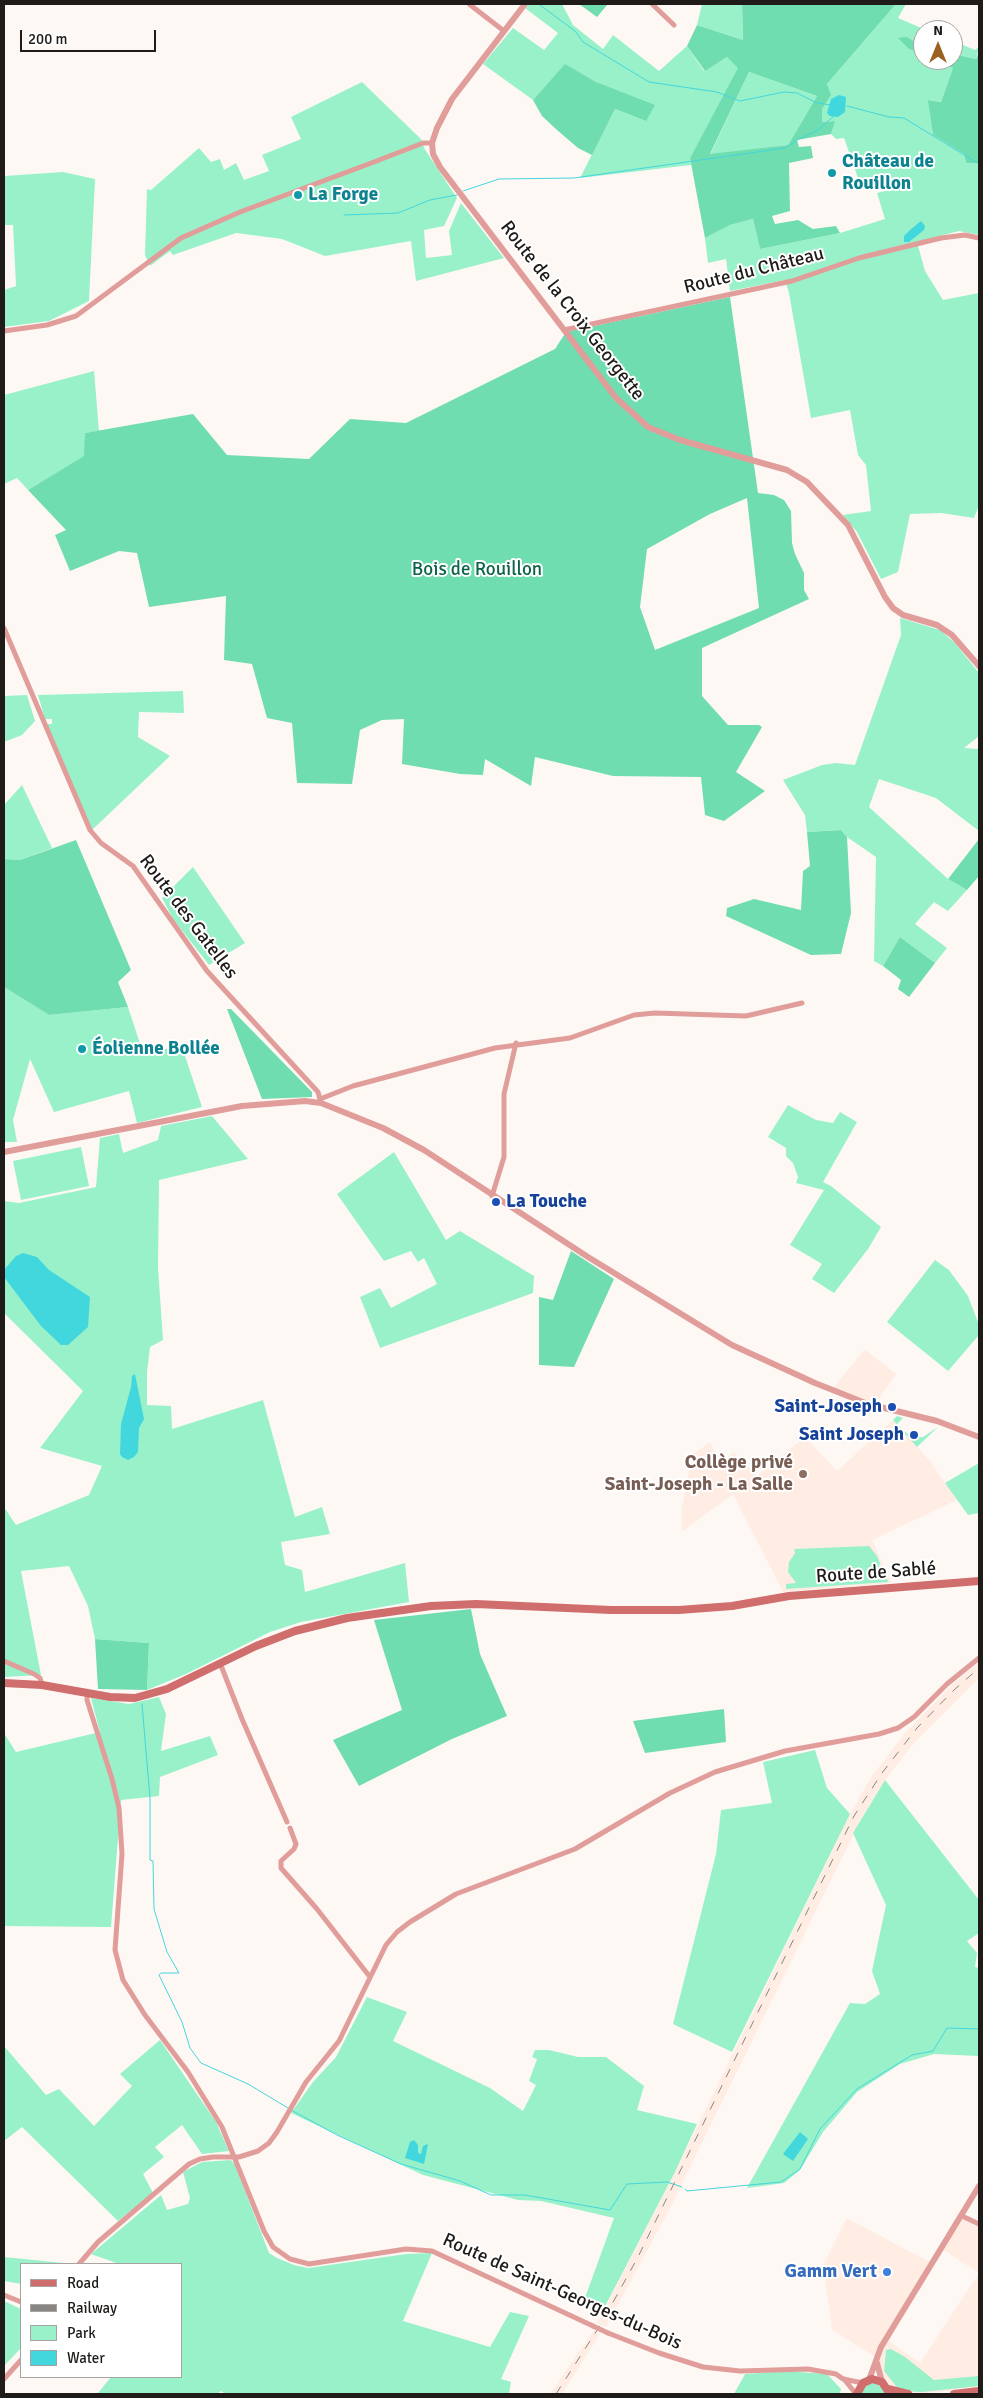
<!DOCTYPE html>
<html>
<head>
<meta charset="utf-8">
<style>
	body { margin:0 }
	#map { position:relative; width:983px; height:2398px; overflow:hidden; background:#fef8f5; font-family:Signika,sans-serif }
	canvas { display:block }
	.frame { position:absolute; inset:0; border:5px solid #1e1b19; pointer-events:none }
	.legend { position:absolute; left:20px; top:2263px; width:162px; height:115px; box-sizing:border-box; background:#fff; border:1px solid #a5a4a3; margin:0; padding:6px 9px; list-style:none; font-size:15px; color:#1e1b19 }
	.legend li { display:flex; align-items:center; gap:10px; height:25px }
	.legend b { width:25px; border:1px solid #a5a4a3 }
	.north { position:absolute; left:913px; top:20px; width:50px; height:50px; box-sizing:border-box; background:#fff; border:1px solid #a5a4a3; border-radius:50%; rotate:0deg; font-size:14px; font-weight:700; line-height:20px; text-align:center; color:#1e1b19 }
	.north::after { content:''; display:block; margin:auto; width:18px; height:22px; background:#9b621f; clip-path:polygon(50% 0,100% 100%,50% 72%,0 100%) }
	.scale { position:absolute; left:20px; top:30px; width:136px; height:22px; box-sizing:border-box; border:2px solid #1e1b19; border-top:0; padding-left:6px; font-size:15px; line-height:18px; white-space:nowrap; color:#1e1b19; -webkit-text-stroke:4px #fff; paint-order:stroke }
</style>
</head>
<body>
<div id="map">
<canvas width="983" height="2398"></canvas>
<div class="frame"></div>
<ul class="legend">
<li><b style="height:6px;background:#cf6e6c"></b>Road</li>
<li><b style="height:6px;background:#898582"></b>Railway</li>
<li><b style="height:14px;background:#99f1ca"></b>Park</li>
<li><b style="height:14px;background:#42d7dd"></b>Water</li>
</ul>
<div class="north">N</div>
<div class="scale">200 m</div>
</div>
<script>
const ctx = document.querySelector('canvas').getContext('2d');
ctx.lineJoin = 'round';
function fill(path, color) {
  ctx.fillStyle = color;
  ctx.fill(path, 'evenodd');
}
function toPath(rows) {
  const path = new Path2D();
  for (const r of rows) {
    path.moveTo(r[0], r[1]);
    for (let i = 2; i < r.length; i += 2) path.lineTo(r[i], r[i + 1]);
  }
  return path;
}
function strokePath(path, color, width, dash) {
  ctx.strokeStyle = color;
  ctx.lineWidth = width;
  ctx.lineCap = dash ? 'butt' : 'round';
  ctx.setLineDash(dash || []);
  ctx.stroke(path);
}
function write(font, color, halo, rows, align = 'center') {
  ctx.font = font + ' Signika,sans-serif';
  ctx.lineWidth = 4;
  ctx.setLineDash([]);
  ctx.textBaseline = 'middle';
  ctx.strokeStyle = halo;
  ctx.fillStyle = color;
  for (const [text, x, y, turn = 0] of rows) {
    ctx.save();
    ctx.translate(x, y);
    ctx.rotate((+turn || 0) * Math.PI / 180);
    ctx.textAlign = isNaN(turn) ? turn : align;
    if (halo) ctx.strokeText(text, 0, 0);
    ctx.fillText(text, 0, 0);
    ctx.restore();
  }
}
const built = toPath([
	[865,1349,896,1374,876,1403,833,1388],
	[893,1420,930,1461,957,1500,872,1540,892,1583,783,1592,733,1494,682,1532,682,1506,692,1455,710,1442,720,1464,734,1452,757,1476,805,1437,837,1471],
	[979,1662,979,1678,915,1742,885,1780,862,1817,668,2212,606,2327,597,2323,675,2172,850,1814,872,1776,905,1733,953,1684],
	[962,2216,979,2224,979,2273,942,2249],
	[847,2218,933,2264,886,2339,920,2363,979,2273,979,2388,915,2394,892,2388,881,2376,877,2358,832,2330,823,2265],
	[594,2330,600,2334,562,2394,550,2394]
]);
const green = toPath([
	[530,4,562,4,573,25,603,49,613,35,659,71,687,46,704,71,727,57,739,68,690,158,691,165,580,178,615,109,646,121,596,82,565,65,533,100,483,64,513,28,544,50,558,33,525,8],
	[702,4,742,4,743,40,697,25],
	[896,4,906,4,898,18,926,30,923,30,923,46,907,37,909,49,923,55,923,60,935,60,953,68,941,102,929,100,933,135,964,154,966,163,979,163,979,235,959,231,917,242,925,271,943,300,979,293,979,505,974,518,941,513,910,514,898,572,881,579,857,532,843,515,871,511,866,465,858,455,850,410,811,418,789,293,785,280,730,291,726,259,708,263,705,238,730,225,753,219,760,249,840,233,885,219,877,193,901,187,891,180,877,177,858,178,844,138,836,139,831,134,834,121,822,122,822,109,830,95,827,84],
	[953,41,975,50,979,47,976,59,953,54],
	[749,72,817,96,788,145,710,155],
	[362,82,422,140,424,148,457,198,444,226,424,230,426,258,452,255,449,231,461,203,504,258,416,281,411,241,325,256,282,239,236,233,173,255,170,251,150,266,145,255,147,189,151,190,199,148,211,162,220,159,224,170,236,163,244,180,269,171,262,155,301,139,291,117],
	[63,172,95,179,89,301,49,321,4,327,4,290,16,286,13,225,4,225,4,176],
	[94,371,99,431,85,433,85,456,28,490,17,478,4,484,4,395],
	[900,618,940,630,955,643,979,673,979,736,964,748,979,749,979,831,936,798,879,779,869,807,948,879,967,890,948,911,934,902,915,924,947,948,935,963,900,937,883,966,874,961,876,857,847,837,841,830,807,832,805,815,783,780,822,765,836,763,855,765,901,635],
	[183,691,184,713,139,712,138,737,170,756,92,830,47,724,52,724,52,719,45,719,38,695],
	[27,695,35,721,22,735,4,742,4,696],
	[22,785,52,848,20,860,4,859,4,805],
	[193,867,245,943,209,965,173,919,162,898],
	[4,987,49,1015,128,1007,144,1056,181,1044,202,1107,137,1123,129,1091,54,1112,30,1059,13,1120,17,1142,4,1142],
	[788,1105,816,1120,833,1123,840,1112,857,1122,823,1182,831,1186,881,1227,868,1249,834,1293,812,1279,822,1264,790,1245,824,1190,796,1183,798,1177,793,1163,786,1156,786,1148,768,1137],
	[212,1116,248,1159,159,1180,158,1268,163,1340,150,1347,147,1372,147,1405,171,1406,172,1429,263,1400,295,1517,322,1507,330,1534,281,1542,285,1565,302,1570,305,1592,405,1563,409,1602,301,1622,270,1632,186,1674,147,1690,149,1643,95,1639,88,1606,69,1566,21,1571,41,1675,4,1677,4,1507,16,1525,89,1495,102,1466,40,1448,83,1391,4,1313,4,1201,19,1203,96,1187,100,1138,119,1134,123,1153,158,1140,161,1126],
	[81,1147,89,1186,21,1200,13,1161],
	[394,1152,446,1240,460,1231,534,1276,533,1293,380,1348,360,1297,380,1288,391,1308,437,1284,424,1258,418,1262,411,1251,384,1261,337,1194],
	[935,1260,949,1270,968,1296,979,1325,979,1335,948,1371,887,1322],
	[897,1416,903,1418,897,1424,911,1437,923,1437,938,1427,917,1447,893,1420],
	[979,1463,979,1513,968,1515,945,1483],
	[869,1546,877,1556,880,1563,877,1575,873,1579,887,1578,888,1582,786,1589,786,1584,796,1583,788,1572,789,1562,795,1553,794,1549],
	[159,1697,166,1714,161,1751,210,1736,218,1755,160,1777,159,1796,121,1800,111,1927,4,1926,4,1733,16,1752,100,1732,91,1698,129,1704],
	[815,1750,827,1788,850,1814,732,2052,673,2024,716,1854,721,1810,772,1803,763,1762],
	[885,1780,979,1900,979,1933,967,1941,977,1953,975,1967,979,1968,979,2056,934,2054,900,2064,857,2092,823,2132,800,2170,784,2183,747,2188,850,2003,865,2004,880,1994,872,1971,886,1905,853,1833],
	[367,1997,407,2012,393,2041,490,2088,523,2111,536,2085,529,2081,537,2059,532,2057,535,2050,549,2050,578,2057,606,2057,644,2086,637,2110,697,2124,675,2172,601,2314,582,2306,614,2218,541,2201,518,2200,423,2175,291,2113,313,2082,336,2057],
	[160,2040,216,2122,229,2151,202,2154,182,2125,155,2147,164,2157,143,2174,153,2193,118,2221,22,2127,4,2141,4,2046,46,2095,59,2089,94,2126,132,2086,120,2074],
	[231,2160,235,2165,269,2253,277,2258,294,2265,308,2268,406,2254,432,2253,403,2321,490,2347,510,2312,529,2316,501,2379,511,2382,509,2394,226,2394,221,2391,217,2394,98,2393,111,2377,181,2377,181,2264,119,2264,91,2254,161,2195,167,2210,188,2204,190,2198,183,2172,202,2162],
	[4,2257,73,2264,21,2264,21,2284,4,2281],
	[4,2301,21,2309,21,2348,4,2366],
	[891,2349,905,2357,934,2380,979,2376,979,2386,922,2392,900,2391,884,2371,886,2350],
	[786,2371,827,2374,841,2389,840,2394,734,2394,745,2374],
	[873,2382,883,2388,887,2394,860,2394,865,2385]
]);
const forest = toPath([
	[579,4,608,4,597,17],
	[742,4,896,4,827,84,831,95,822,109,822,122,835,121,831,134,797,140,799,147,811,146,813,158,789,163,790,211,772,216,775,224,798,220,813,229,836,226,840,233,760,249,753,219,730,225,705,238,690,158,738,68,727,57,705,71,687,46,697,25,743,40],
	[749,72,817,96,788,145,710,154],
	[907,37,923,46,923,55,909,49,898,38],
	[979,52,979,163,966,163,964,154,933,135,928,100,941,102,953,68,935,60,953,60,953,54,976,59],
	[565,64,596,82,655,105,646,121,615,109,592,155,578,148,557,130,542,116,533,100],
	[730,297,758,493,774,495,784,500,791,511,792,543,795,554,804,573,804,590,809,599,702,648,702,696,728,725,759,725,762,727,736,772,765,791,724,821,705,815,701,777,613,776,535,757,531,786,485,759,483,775,460,774,402,764,404,719,382,720,360,730,352,784,297,783,292,723,267,718,252,664,224,660,226,596,149,607,137,553,119,551,70,571,55,535,66,530,28,490,84,456,85,433,193,414,227,455,309,459,350,419,406,423,555,349,566,332],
	[747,498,759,608,655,650,640,607,647,549,710,514],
	[841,830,847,837,851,913,841,954,811,955,726,916,727,908,754,899,801,910,803,871,810,866,807,832],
	[979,839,979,876,967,890,948,879],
	[76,840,131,970,118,982,128,1007,49,1015,4,987,4,859,20,860],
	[900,937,935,963,909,997,898,989,901,980,883,966],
	[227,1009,231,1009,312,1092,312,1097,262,1099],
	[571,1251,614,1279,574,1367,539,1365,539,1297,553,1300],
	[471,1609,480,1654,507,1716,452,1739,359,1786,333,1740,402,1710,374,1620],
	[95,1639,149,1643,147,1690,98,1689],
	[724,1709,726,1742,645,1753,633,1721]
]);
const water = toPath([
	[839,95,846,97,845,112,838,117,830,116,827,113,831,99],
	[921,221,925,226,924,230,909,242,904,242,904,236,910,230],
	[23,1253,37,1257,49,1270,90,1297,88,1327,68,1345,61,1345,41,1326,4,1277,4,1270,16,1256],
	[135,1374,144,1419,139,1428,138,1452,134,1457,128,1460,122,1457,120,1454,121,1424,131,1387,132,1376],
	[800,2132,808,2139,793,2161,783,2154],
	[414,2140,418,2145,418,2153,421,2154,423,2146,428,2144,424,2164,405,2158,410,2142]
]);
const stream = toPath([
	[540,5,575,31,583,42,649,82,717,92,740,101,784,92,797,93,817,103,831,105],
	[847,106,889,117,904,118,979,164],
	[463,191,499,179,574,178,785,148,797,140,818,130,834,116],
	[344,215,398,213,430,200,457,195],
	[142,1704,150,1798,150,1860,153,1861,154,1909,167,1952,179,1973,161,1973,159,1975,182,2022,190,2048,201,2063,248,2084,288,2108],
	[291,2110,337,2135,401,2164,460,2181,491,2195,525,2195,610,2210,627,2184,667,2182,682,2187],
	[685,2189,687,2191,781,2182,800,2169,820,2129,857,2089,912,2055,933,2051,947,2028,979,2029]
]);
const minor = toPath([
	[469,4,504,31],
	[652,4,674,25],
	[564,330,792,281,859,258,941,238,965,235,979,238],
	[4,331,47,325,76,316,181,238,240,212,374,162,423,143,432,143],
	[4,628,90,830,101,843,133,866,207,971,318,1092,321,1103],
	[320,1099,353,1086,495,1048,570,1038,634,1015,655,1013,746,1016,802,1003],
	[492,1196,504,1157,504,1094,516,1043],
	[4,1661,34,1674,40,1678,42,1685],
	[220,1663,242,1719,287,1822],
	[87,1693,87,1700,112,1779,119,1808,122,1854,115,1950,123,1980,145,2015,188,2072,222,2127,264,2231,273,2247,290,2259,309,2264,406,2249,432,2251,593,2326],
	[290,1828,296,1844,294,1849,281,1861,281,1868,317,1909,370,1977],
	[962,2216,979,2224],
	[79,2264,98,2242,189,2164,200,2159,213,2157,239,2157,258,2151,269,2143,277,2132,306,2082,339,2041,386,1945,397,1932,410,1922,456,1894,575,1849,670,1793,715,1772,785,1751,879,1734,898,1728,914,1717,947,1684,979,1658],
	[4,2295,21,2302],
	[608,2333,659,2353,703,2367,740,2371,808,2369,836,2374,843,2379,863,2383],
	[4,2379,21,2360],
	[844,2379,856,2394]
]);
const tertiary = toPath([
	[525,4,452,99,437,128,432,143,433,154,440,167,616,398,648,427,680,440,787,470,807,482,848,525,885,597,893,608,903,615,937,625,952,635,979,666],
	[4,1152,242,1106,305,1101,321,1103,383,1128,424,1150,588,1257,732,1345,815,1383,868,1404,937,1421,979,1437],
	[877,2363,882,2382],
	[869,2380,881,2347,979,2186]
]);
const secondary = toPath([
	[4,1683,42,1685,110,1697,135,1698,167,1689,256,1646,295,1631,347,1618,431,1606,476,1604,611,1610,679,1610,732,1606,789,1596,979,1581],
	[888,2389,908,2394],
	[857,2394,863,2383,872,2379,882,2382,890,2394],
	[954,2394,979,2391]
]);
const rail = toPath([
	[556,2394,601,2324,638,2257,854,1816,882,1773,917,1728,954,1690,979,1668]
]);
const minorBridge = toPath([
	[593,2326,608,2333]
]);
const markers = [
	[832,173,5,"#0f9aa8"],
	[298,195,5,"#0f9aa8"],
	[82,1049,5,"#0f9aa8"],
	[496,1202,5,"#1a4fb4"],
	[892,1407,5,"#1a4fb4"],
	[914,1435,5,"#1a4fb4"],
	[803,1474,5,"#8d6e63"],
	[887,2272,5,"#3f7fe0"]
];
const cultureNames = [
	["Château de",842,162],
	["Rouillon",842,184],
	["La Forge",308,195],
	["Éolienne Bollée",92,1049]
];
const streetNames = [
	["Route du Château",754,271,-14],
	["Route de la Croix Georgette",572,311,52],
	["Route des Gatelles",188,917,53],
	["Route de Sablé",876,1573,-4],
	["Route de Saint-Georges-du-Bois",562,2292,24]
];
const parkNames = [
	["Bois de Rouillon",477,570]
];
const transitNames = [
	["La Touche",506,1202,"left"],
	["Saint-Joseph",882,1407],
	["Saint Joseph",904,1435]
];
const educationNames = [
	["Collège privé",793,1463],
	["Saint-Joseph - La Salle",793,1485]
];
const shopNames = [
	["Gamm Vert",877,2272]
];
fill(built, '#ffede4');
fill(green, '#99f1ca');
fill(forest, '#6fddb0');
fill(water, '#42d7dd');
strokePath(stream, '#42d7dd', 1);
strokePath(minor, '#e19d9a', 5);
strokePath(tertiary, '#e19d9a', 6);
strokePath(secondary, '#cf6e6c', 8);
strokePath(rail, '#898582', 1, [9, 9]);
strokePath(minorBridge, '#e19d9a', 5);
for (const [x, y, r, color] of markers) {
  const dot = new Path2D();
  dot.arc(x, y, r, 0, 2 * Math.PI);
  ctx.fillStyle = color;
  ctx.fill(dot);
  strokePath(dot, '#fff', 2);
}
write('bold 19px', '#0d838f', '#fff', cultureNames, 'left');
write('19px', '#1e1b19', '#fff', streetNames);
write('19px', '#0c6548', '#fff', parkNames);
write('bold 19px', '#164399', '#fff', transitNames, 'right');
write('bold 19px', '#785e54', '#fff', educationNames, 'right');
write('bold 19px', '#366cbe', '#fff', shopNames, 'right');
</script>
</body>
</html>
